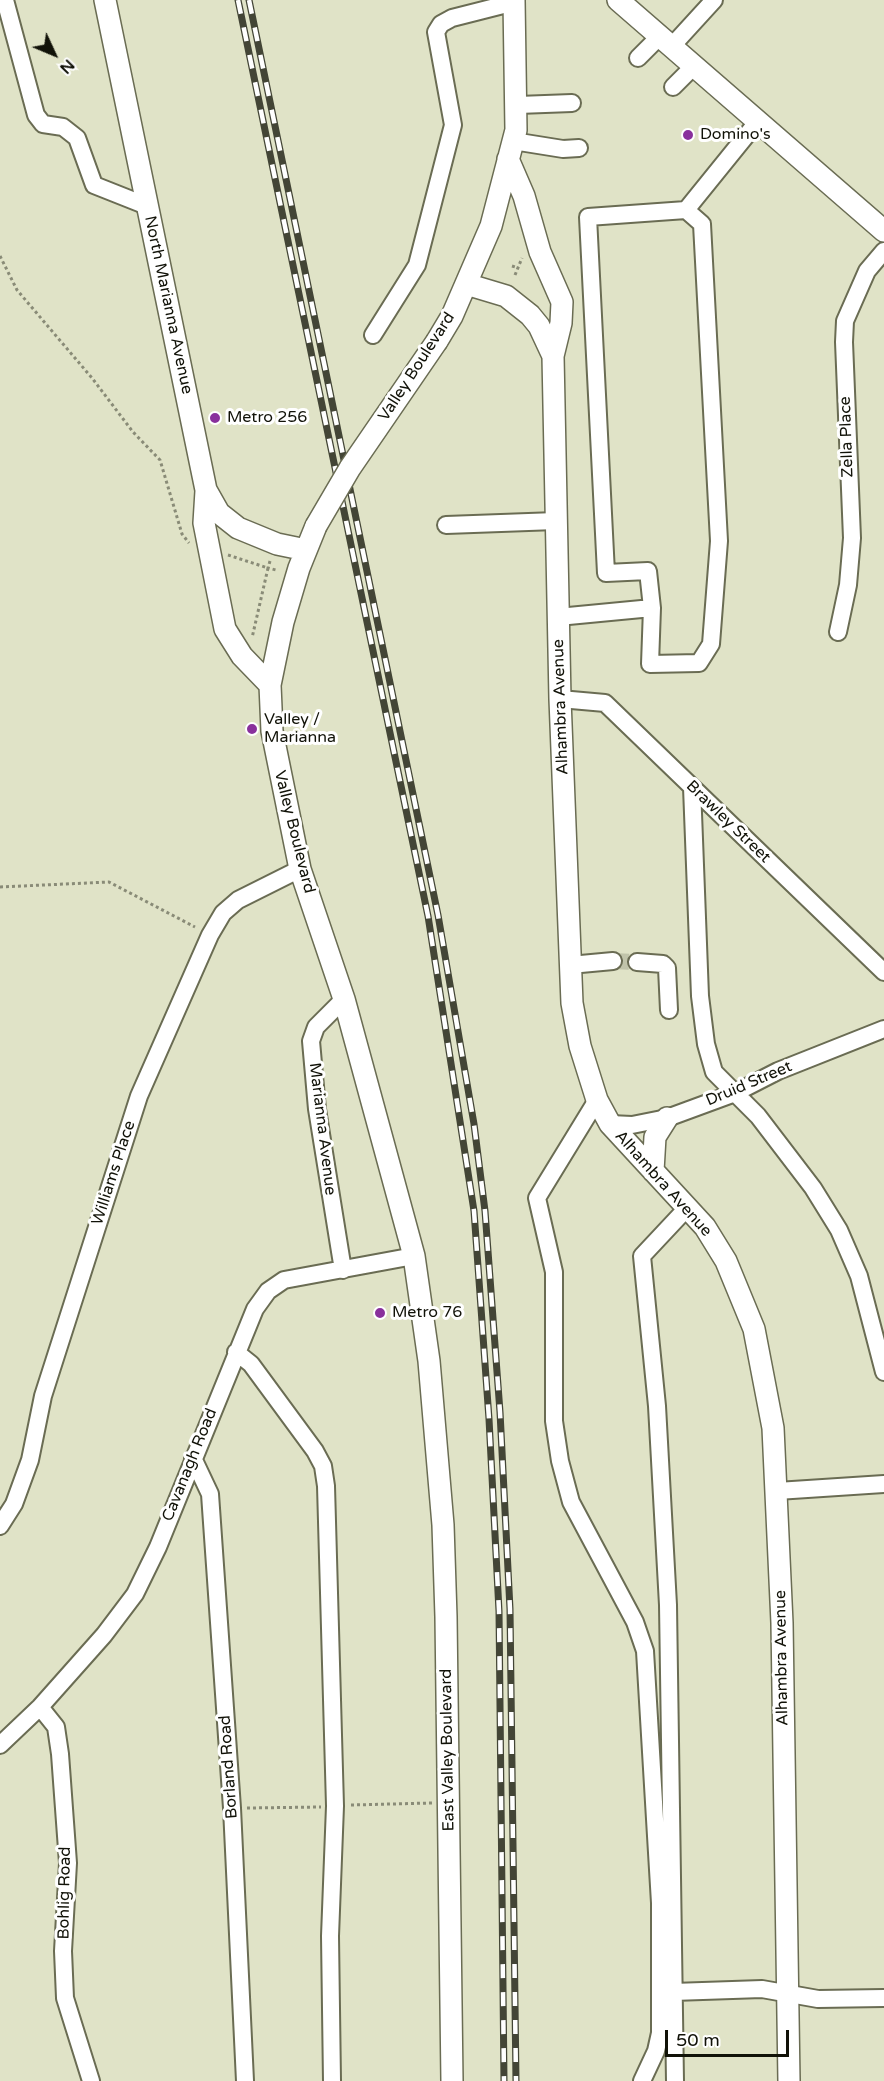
<!DOCTYPE html>
<html>
<head>
<meta charset="utf-8">
<style>
	body { margin:0 }
	#map { position:relative; width:884px; height:2081px; overflow:hidden; background:#e0e3c7; font-family:"Varela Round",sans-serif }
	canvas { display:block }
	.north { position:absolute; left:24px; top:24px; width:60px; height:60px; -webkit-text-stroke:4px #fff; paint-order:stroke; rotate:134deg; font-size:16px; font-weight:700; line-height:24px; text-align:center; color:#111208 }
	.north::after { content:''; display:block; margin:auto; width:21px; height:27px; background:#111208; clip-path:polygon(50% 0,100% 100%,50% 72%,0 100%) }
	.scale { position:absolute; left:665px; top:2030px; width:124px; height:27px; box-sizing:border-box; border:3px solid #111208; border-top:0; padding-left:8px; font-size:18px; line-height:21px; white-space:nowrap; color:#111208; -webkit-text-stroke:4px #fff; paint-order:stroke }
</style>
</head>
<body>
<div id="map">
<canvas width="884" height="2081"></canvas>
<div class="north">N</div>
<div class="scale">50 m</div>
</div>
<script>
const ctx = document.querySelector('canvas').getContext('2d');
ctx.lineJoin = 'round';
function toPath(rows) {
  const path = new Path2D();
  for (const r of rows) {
    path.moveTo(r[0], r[1]);
    for (let i = 2; i < r.length; i += 2) path.lineTo(r[i], r[i + 1]);
  }
  return path;
}
function strokePath(path, color, width, dash) {
  ctx.strokeStyle = color;
  ctx.lineWidth = width;
  ctx.lineCap = dash ? 'butt' : 'round';
  ctx.setLineDash(dash || []);
  ctx.stroke(path);
}
function write(font, color, halo, rows, align = 'center') {
  ctx.font = font + ' "Varela Round",sans-serif';
  ctx.lineWidth = 6;
  ctx.setLineDash([]);
  ctx.textBaseline = 'middle';
  ctx.strokeStyle = halo;
  ctx.fillStyle = color;
  for (const [text, x, y, turn = 0] of rows) {
    ctx.save();
    ctx.translate(x, y);
    ctx.rotate((+turn || 0) * Math.PI / 180);
    ctx.textAlign = isNaN(turn) ? turn : align;
    if (halo) ctx.strokeText(text, 0, 0);
    ctx.fillText(text, 0, 0);
    ctx.restore();
  }
}
const minorTunnel = toPath([
	[613,961,637,962]
]);
const path = toPath([
	[0,256,17,290,92,378,133,432,160,460,182,534,189,543],
	[512,266,518,268],
	[515,275,522,258],
	[228,555,268,568,252,638],
	[270,561,268,568,276,570],
	[0,887,109,882,195,927],
	[351,1805,432,1803],
	[247,1808,321,1807]
]);
const minor = toPath([
	[5,0,36,115,43,124,63,127,77,138,94,185,147,206],
	[672,46,714,0],
	[638,58,660,36],
	[673,87,694,66],
	[518,105,572,103],
	[513,141,563,149,579,148],
	[373,335,417,265,453,125,436,32,441,24,452,18,515,2],
	[446,525,556,521],
	[652,608,650,664,699,663,711,644,719,541,702,224,686,210],
	[558,617,652,608,648,571,606,573,588,217,686,210,758,121],
	[838,632,848,585,852,538,844,342,845,321,867,271,884,251],
	[560,699,605,703,884,972],
	[692,787,700,996,706,1044,714,1072,758,1116,813,1188,839,1230,859,1276,884,1372],
	[637,962,663,964,667,968,669,1010],
	[570,965,613,961],
	[597,1100,537,1198,554,1272,554,1421,560,1461,571,1502,635,1622,645,1651,660,1903,660,2033,656,2051,642,2081],
	[610,1124,632,1125,667,1118,735,1093,778,1071,884,1029],
	[343,1270,317,1109,311,1041,316,1027,344,999],
	[236,1352,251,1364,315,1451,323,1466,326,1486,335,1806,330,1936,332,2081],
	[193,1458,210,1494,232,1808,245,2081],
	[777,1491,884,1484],
	[0,1526,14,1504,30,1460,43,1396,139,1096,210,935,223,913,238,900,300,869],
	[40,1707,56,1727,60,1754,68,1863,63,1951,65,1998,91,2081],
	[0,1745,40,1707,104,1635,135,1594,158,1547,255,1309,268,1291,284,1280,414,1256],
	[673,1992,762,1989,818,1999,884,1998],
	[675,2081,668,1605,657,1406,642,1256,687,1208]
]);
const major = toPath([
	[105,0,206,490,219,513,238,528,277,544,306,550],
	[618,0,884,231],
	[508,159,524,196,540,252,562,302,561,323,553,356,560,699,572,1003,580,1046,597,1100,610,1124,705,1227,726,1261,754,1329,773,1428,782,1623,789,2081],
	[466,284,506,296,530,315,539,326,553,356],
	[437,341,452,316,491,226,516,130,514,0],
	[206,491,204,523,225,629,242,656,270,685],
	[316,526,299,568,283,622,270,685,272,731,300,869,344,999,414,1256,429,1361,443,1525,446,1617,452,2081],
	[653,1171,655,1137,667,1118]
]);
const rail = toPath([
	[238,0,428,916,474,1211,489,1419,499,1611,504,2081],
	[249,0,438,915,474,1124,485,1211,500,1412,510,1609,516,2081]
]);
const majorBridge = toPath([
	[316,526,350,468,437,341]
]);
const markers = [
	[688,135,6,"#89309c"],
	[215,418,6,"#89309c"],
	[252,729,6,"#89309c"],
	[380,1313,6,"#89309c"]
];
const poiNames = [
	["Domino's",700,135],
	["Metro 256",227,418],
	["Valley /",264,720],
	["Marianna",264,738],
	["Metro 76",392,1313]
];
const streetNames = [
	["North Marianna Avenue",168,305,78],
	["Valley Boulevard",417,367,-57],
	["Zella Place",847,437,-92],
	["Alhambra Avenue",561,707,-92],
	["Brawley Street",728,822,44],
	["Valley Boulevard",294,832,76],
	["Druid Street",749,1084,-23],
	["Marianna Avenue",322,1129,83],
	["Williams Place",114,1173,-72],
	["Alhambra Avenue",663,1184,48],
	["Cavanagh Road",190,1465,-68],
	["Alhambra Avenue",782,1658,-91],
	["East Valley Boulevard",448,1750,-91],
	["Borland Road",229,1767,-94],
	["Bohlig Road",65,1893,-89]
];
strokePath(minorTunnel, '#c1c4aa', 16, [16, 8]);
strokePath(minor, '#6a6c53', 20);
strokePath(major, '#6a6c53', 24);
strokePath(path, '#898b77', 3, [3, 3]);
strokePath(minor, '#fff', 16);
strokePath(major, '#fff', 21);
strokePath(rail, '#434536', 7);
strokePath(rail, '#fff', 4.5, [14]);
strokePath(majorBridge, '#6a6c53', 24, []);
strokePath(majorBridge, '#fff', 21);
for (const [x, y, r, color] of markers) {
  const dot = new Path2D();
  dot.arc(x, y, r, 0, 2 * Math.PI);
  ctx.fillStyle = color;
  ctx.fill(dot);
  strokePath(dot, '#fff', 2);
}
write('16px', '#111208', '#fff', poiNames, 'left');
write('16px', '#111208', '#fff', streetNames);
</script>
</body>
</html>
